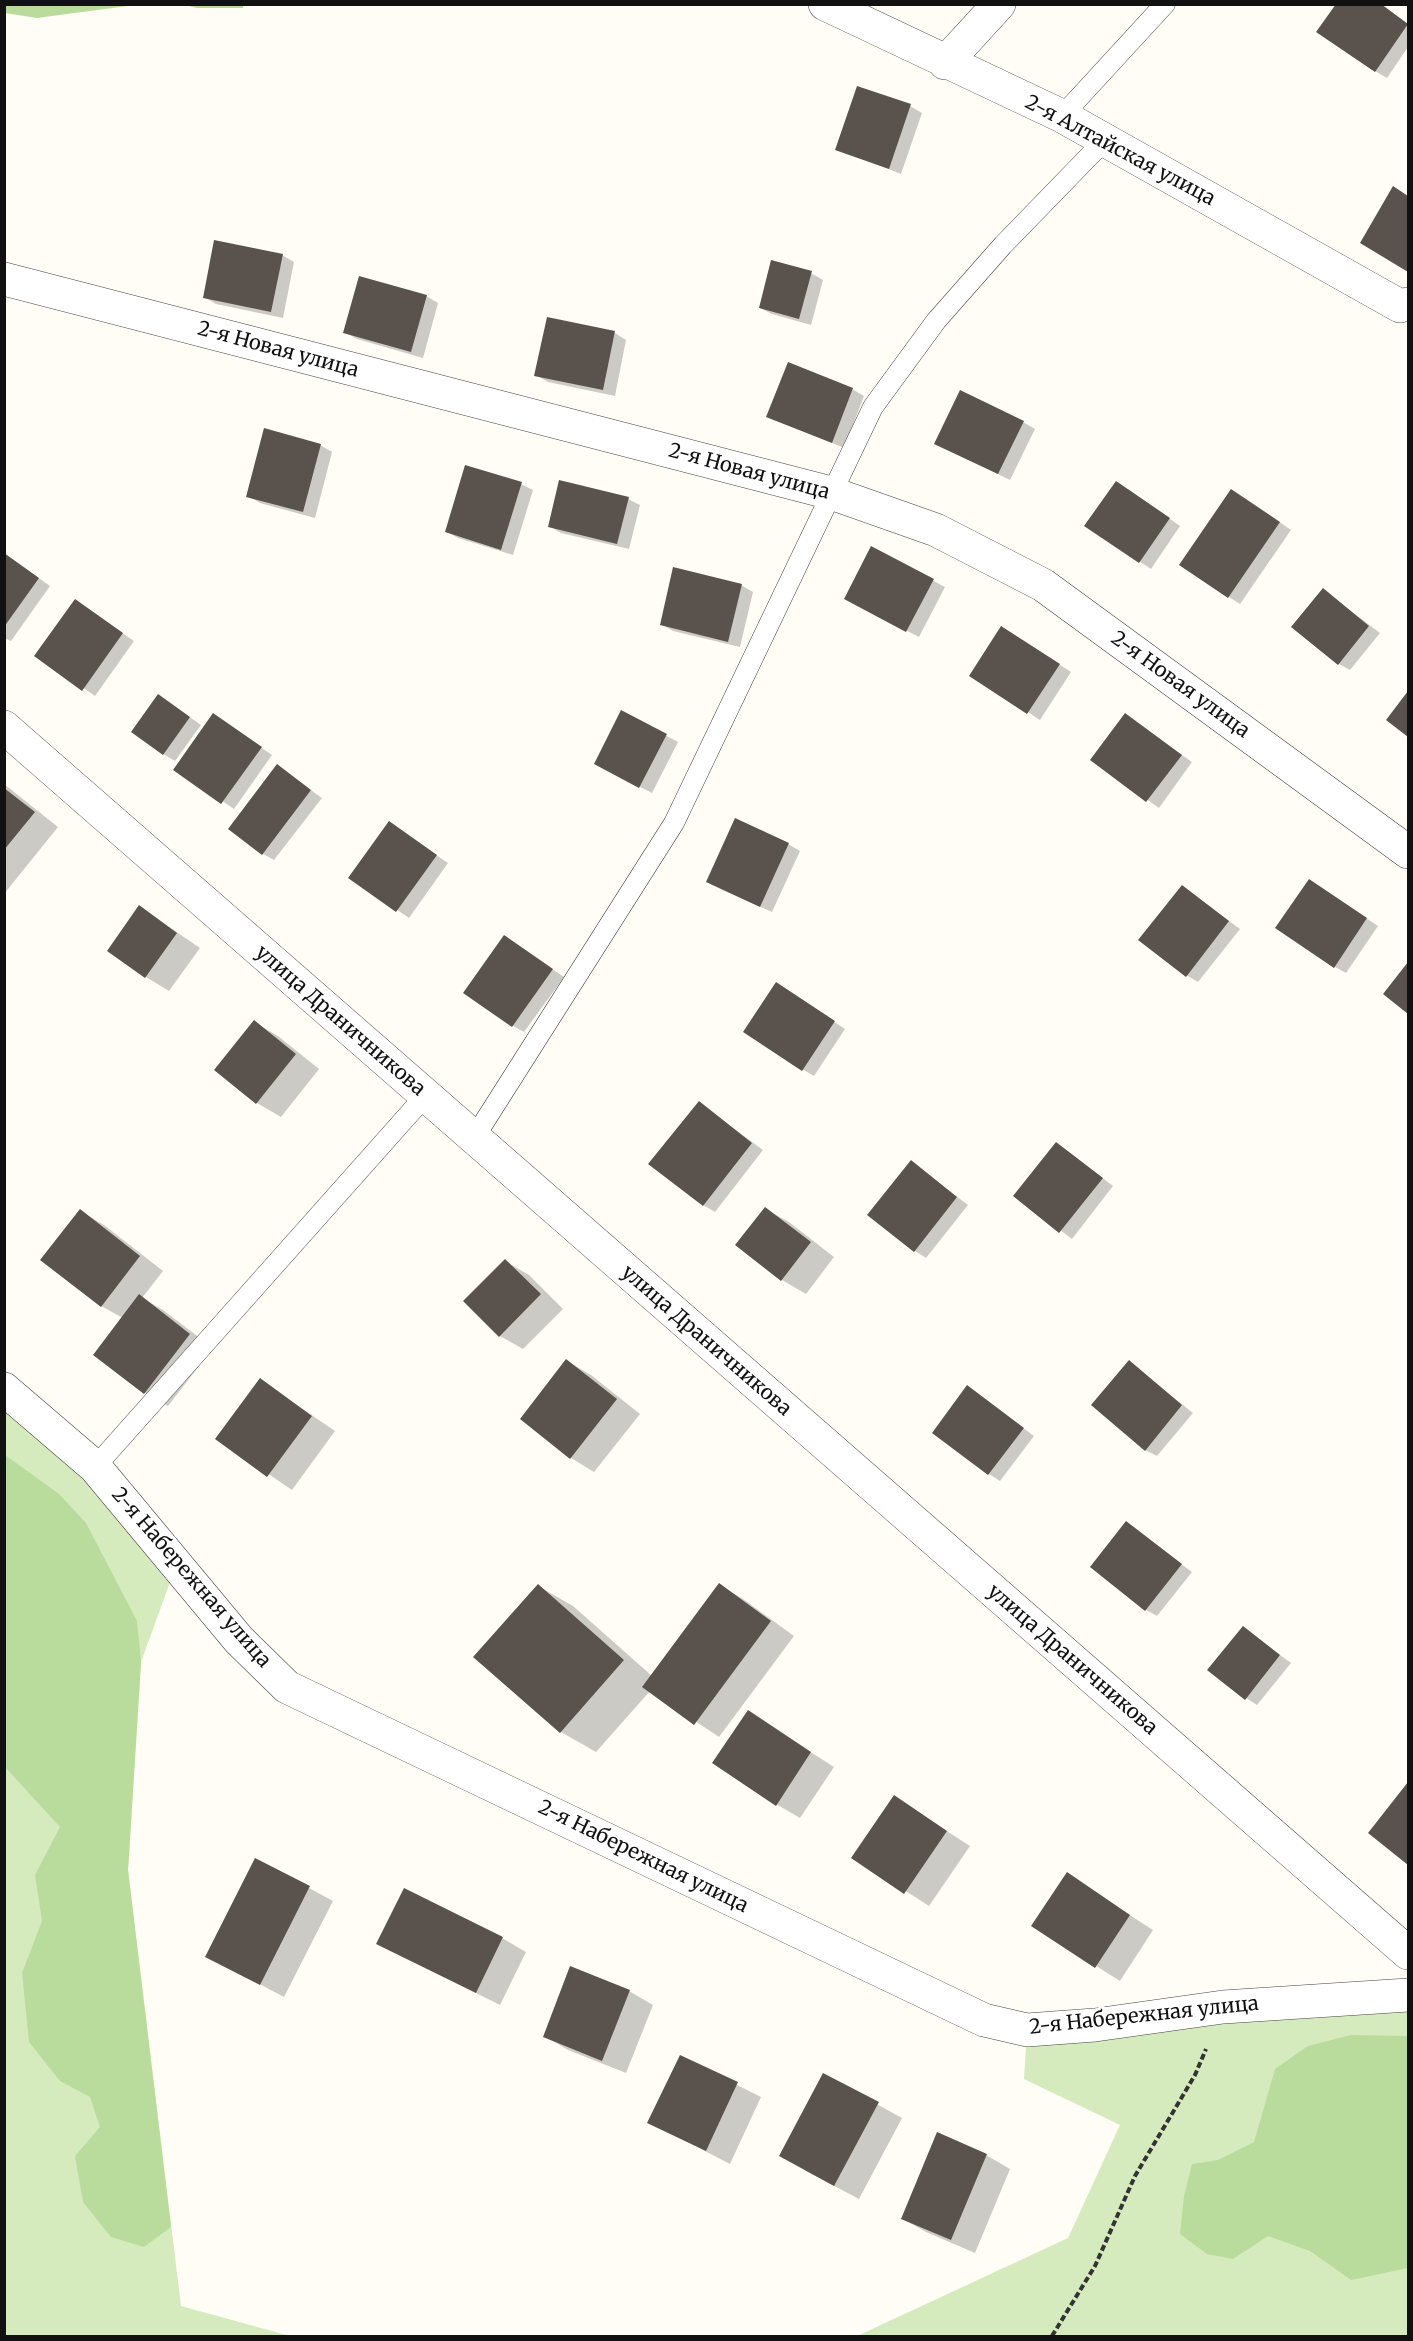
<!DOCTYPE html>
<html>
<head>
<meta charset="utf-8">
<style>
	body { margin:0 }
	#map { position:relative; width:1413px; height:2341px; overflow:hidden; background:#fffdf5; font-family:Merriweather,serif }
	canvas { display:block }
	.frame { position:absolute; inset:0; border:6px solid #111; pointer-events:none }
</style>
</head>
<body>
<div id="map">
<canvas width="1413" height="2341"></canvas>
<div class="frame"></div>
</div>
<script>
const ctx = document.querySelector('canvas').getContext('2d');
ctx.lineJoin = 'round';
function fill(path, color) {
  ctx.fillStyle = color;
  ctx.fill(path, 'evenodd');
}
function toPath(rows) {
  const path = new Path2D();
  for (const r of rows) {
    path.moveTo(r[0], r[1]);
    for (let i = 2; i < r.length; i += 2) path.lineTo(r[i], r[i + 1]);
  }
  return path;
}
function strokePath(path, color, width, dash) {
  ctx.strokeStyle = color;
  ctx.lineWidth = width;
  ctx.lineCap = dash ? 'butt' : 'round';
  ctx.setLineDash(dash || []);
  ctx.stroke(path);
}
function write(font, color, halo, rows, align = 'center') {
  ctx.font = font + ' Merriweather,serif';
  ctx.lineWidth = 6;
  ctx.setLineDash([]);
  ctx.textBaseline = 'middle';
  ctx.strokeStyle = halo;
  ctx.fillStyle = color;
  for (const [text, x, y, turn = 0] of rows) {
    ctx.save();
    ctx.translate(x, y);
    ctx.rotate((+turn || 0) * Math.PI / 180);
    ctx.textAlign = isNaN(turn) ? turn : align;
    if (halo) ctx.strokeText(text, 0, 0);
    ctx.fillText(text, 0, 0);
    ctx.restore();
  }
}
const green = toPath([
	[4,1389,177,1563,141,1662,128,1870,181,2306,290,2336,5,2336],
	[1408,1995,1408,2336,857,2336,1068,2238,1120,2125,1024,2079,1027,2030]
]);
const forest = toPath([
	[4,5,5,4,135,5,37,18,5,13],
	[185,5,243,5,243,8,197,8],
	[5,1455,59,1494,86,1523,137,1621,141,1662,128,1870,171,2227,144,2247,111,2237,83,2202,75,2156,100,2127,90,2097,60,2081,29,2042,22,1973,42,1921,35,1875,60,1827,5,1767],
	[1351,2035,1408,2036,1408,2268,1351,2280,1310,2251,1268,2236,1233,2259,1207,2254,1180,2234,1184,2196,1192,2164,1218,2160,1254,2142,1275,2069,1308,2046]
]);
const shadow = toPath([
	[1380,4,1408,24,1408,47,1387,78,1375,71],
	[910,106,922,113,901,174,837,149],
	[1393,188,1408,197,1408,270,1362,242],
	[282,255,294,262,283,318,216,304,204,297],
	[811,273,823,280,811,325,772,314,760,308],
	[426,296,438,303,423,358,357,339,345,332],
	[548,319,615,333,626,340,615,396,548,382,536,375],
	[852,389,864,396,844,448,768,416],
	[1023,422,1035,429,1010,480,948,450],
	[320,445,332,452,315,518,260,503,248,496],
	[521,484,533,490,513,555,458,538,446,531],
	[1128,489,1180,526,1151,569,1086,526],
	[1243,497,1291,530,1240,604,1229,597],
	[628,499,640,505,629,549,561,533,549,526],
	[872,548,945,587,919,637,857,605],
	[4,553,50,586,11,641,4,638],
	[741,585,753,592,740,647,673,631,661,624],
	[1323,590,1380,633,1350,670,1339,664],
	[75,601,134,641,95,696,36,656],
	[1013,635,1071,672,1040,720,971,675],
	[1408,694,1408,735,1389,719],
	[170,703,201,725,175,761,163,754],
	[622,712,678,742,652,793,607,770],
	[214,715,272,755,234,809,175,769],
	[1125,715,1192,762,1159,808,1092,760],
	[277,766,322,798,274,860,263,854],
	[4,784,58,827,4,894],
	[389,823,448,863,409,918,350,878],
	[788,844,800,851,772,912,719,888],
	[1183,887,1240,929,1198,982,1186,975],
	[1321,888,1378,926,1346,973,1335,967],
	[140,907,200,948,169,991,146,977],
	[505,937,564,977,524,1032,513,1026],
	[1408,965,1408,1012,1386,994],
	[788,991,845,1029,814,1076,802,1069],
	[254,1022,278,1036,319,1069,281,1117,257,1103,216,1070],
	[699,1103,763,1150,715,1212,703,1205],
	[1057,1143,1113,1186,1072,1239,1015,1196],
	[911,1162,968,1205,926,1258,915,1251],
	[765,1209,789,1222,834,1257,806,1294,782,1280,737,1245],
	[80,1211,104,1225,163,1271,142,1298,163,1310,213,1348,168,1406,145,1393,123,1318,101,1306],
	[505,1261,529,1275,563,1309,523,1349,500,1336],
	[567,1361,591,1375,640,1414,594,1472,571,1458],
	[1129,1362,1193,1413,1157,1456,1145,1450],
	[260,1380,335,1431,292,1490,217,1439],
	[968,1387,1034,1436,1000,1481,989,1474],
	[1126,1523,1192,1572,1157,1616,1146,1610],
	[719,1585,743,1599,794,1636,719,1737,650,1691,596,1752,561,1732,538,1586,573,1606,652,1676],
	[1243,1628,1291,1663,1257,1705,1246,1698],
	[748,1712,834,1767,800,1818,776,1804],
	[1408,1785,1408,1863,1370,1833],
	[894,1797,970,1846,929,1906,853,1857],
	[1067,1875,1153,1930,1120,1981,1033,1926],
	[309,1888,333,1901,284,1997,207,1956],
	[502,1938,526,1952,500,2005,378,1944],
	[629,1991,653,2005,626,2073,568,2050,545,2036],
	[681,2057,761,2097,730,2164,649,2122],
	[824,2075,902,2118,859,2199,804,2170],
	[986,2155,1010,2169,975,2253,926,2232,903,2219]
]);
const building = toPath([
	[1336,4,1381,4,1408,24,1375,72,1316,32],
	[857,86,911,104,889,169,835,150],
	[1393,186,1408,196,1408,272,1360,243],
	[214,240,283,254,271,312,203,298],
	[771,260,812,271,799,319,759,308],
	[359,276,427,295,411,352,343,333],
	[547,317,615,331,603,390,534,376],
	[788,362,853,388,832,443,766,417],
	[960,390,1024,421,998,474,934,444],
	[264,428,321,444,303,512,246,497],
	[465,465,522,482,501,550,445,532],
	[559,480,629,497,617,544,548,527],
	[1116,481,1170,518,1139,563,1084,526],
	[1231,489,1280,522,1228,598,1179,565],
	[871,546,934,579,906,632,844,599],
	[4,553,39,578,4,627],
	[673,567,742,584,728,642,660,625],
	[1323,588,1369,626,1338,665,1291,627],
	[75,599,123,633,82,691,34,656],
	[1001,626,1060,664,1027,714,969,676],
	[1408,691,1408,737,1386,720],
	[158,694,190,717,163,755,131,732],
	[621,710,667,734,639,788,594,764],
	[213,713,262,747,221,804,173,770],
	[1125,713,1182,755,1146,802,1090,760],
	[277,764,311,790,262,855,228,829],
	[4,788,35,812,4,850],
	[735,818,789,843,760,907,706,882],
	[389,821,437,855,396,912,348,878],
	[1309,879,1367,918,1334,968,1275,928],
	[1182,885,1229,921,1186,977,1138,940],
	[139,905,177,933,145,978,107,951],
	[504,935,553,969,512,1027,463,993],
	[1408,962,1408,1014,1383,994],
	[776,982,835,1021,802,1071,743,1032],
	[254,1020,296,1054,256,1104,214,1070],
	[699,1101,752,1143,703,1206,648,1164],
	[1056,1142,1103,1178,1059,1233,1013,1196],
	[911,1160,957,1197,914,1252,867,1215],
	[765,1207,811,1242,781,1281,735,1245],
	[80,1209,140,1256,101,1307,40,1260],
	[505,1259,541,1294,499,1337,463,1301],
	[139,1294,190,1334,144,1394,93,1355],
	[566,1359,617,1399,570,1459,520,1419],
	[1129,1360,1182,1405,1145,1451,1091,1405],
	[260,1378,312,1416,267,1477,215,1439],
	[967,1385,1024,1428,988,1475,932,1433],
	[1126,1521,1182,1564,1145,1611,1090,1567],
	[719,1583,771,1621,694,1725,642,1687],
	[538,1584,624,1660,560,1733,473,1657],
	[1243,1626,1280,1655,1245,1700,1207,1670],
	[748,1710,811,1752,776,1806,712,1763],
	[1408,1782,1408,1865,1368,1833],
	[894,1795,947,1831,904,1894,851,1858],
	[255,1858,310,1886,260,1985,205,1957],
	[1067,1872,1130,1915,1095,1968,1031,1926],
	[404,1888,503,1937,476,1993,376,1944],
	[570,1966,630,1990,602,2061,543,2037],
	[680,2055,738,2082,706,2151,647,2123],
	[823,2073,879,2102,834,2186,779,2156],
	[937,2132,987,2154,951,2240,901,2219]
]);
const path = toPath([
	[1052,2336,1095,2266,1135,2176,1195,2075,1206,2049]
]);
const lane = toPath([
	[1062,116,1165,4],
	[474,1138,674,823,873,407,936,321,1003,245,1105,140],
	[95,1467,426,1095]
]);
const street = toPath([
	[825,4,1062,116,1400,306,1408,304],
	[945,63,999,4],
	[4,279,831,493,936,530,1043,585,1408,852],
	[4,727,1408,1953],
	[4,1389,95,1467,239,1640,287,1687,984,2020,1027,2030,1095,2025,1223,2007,1408,1995]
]);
const streetNames = [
	["2-я Алтайская улица",1120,151,28],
	["2-я Новая улица",278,350,15],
	["2-я Новая улица",749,472,15],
	["2-я Новая улица",1180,685,36],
	["улица Драничникова",340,1021,41],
	["улица Драничникова",706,1341,41],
	["2-я Набережная улица",191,1578,49],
	["улица Драничникова",1072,1660,41],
	["2-я Набережная улица",643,1857,26],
	["2-я Набережная улица",1144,2016,-6]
];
fill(green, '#d5ebbd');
fill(forest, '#b9dc9c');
fill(shadow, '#0003');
fill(building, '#5a524d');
strokePath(lane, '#444', 21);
strokePath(street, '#444', 34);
strokePath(path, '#333', 4, [6, 3]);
strokePath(lane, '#fff', 20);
strokePath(street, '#fff', 33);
write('20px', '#111', '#fff', streetNames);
</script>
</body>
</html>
